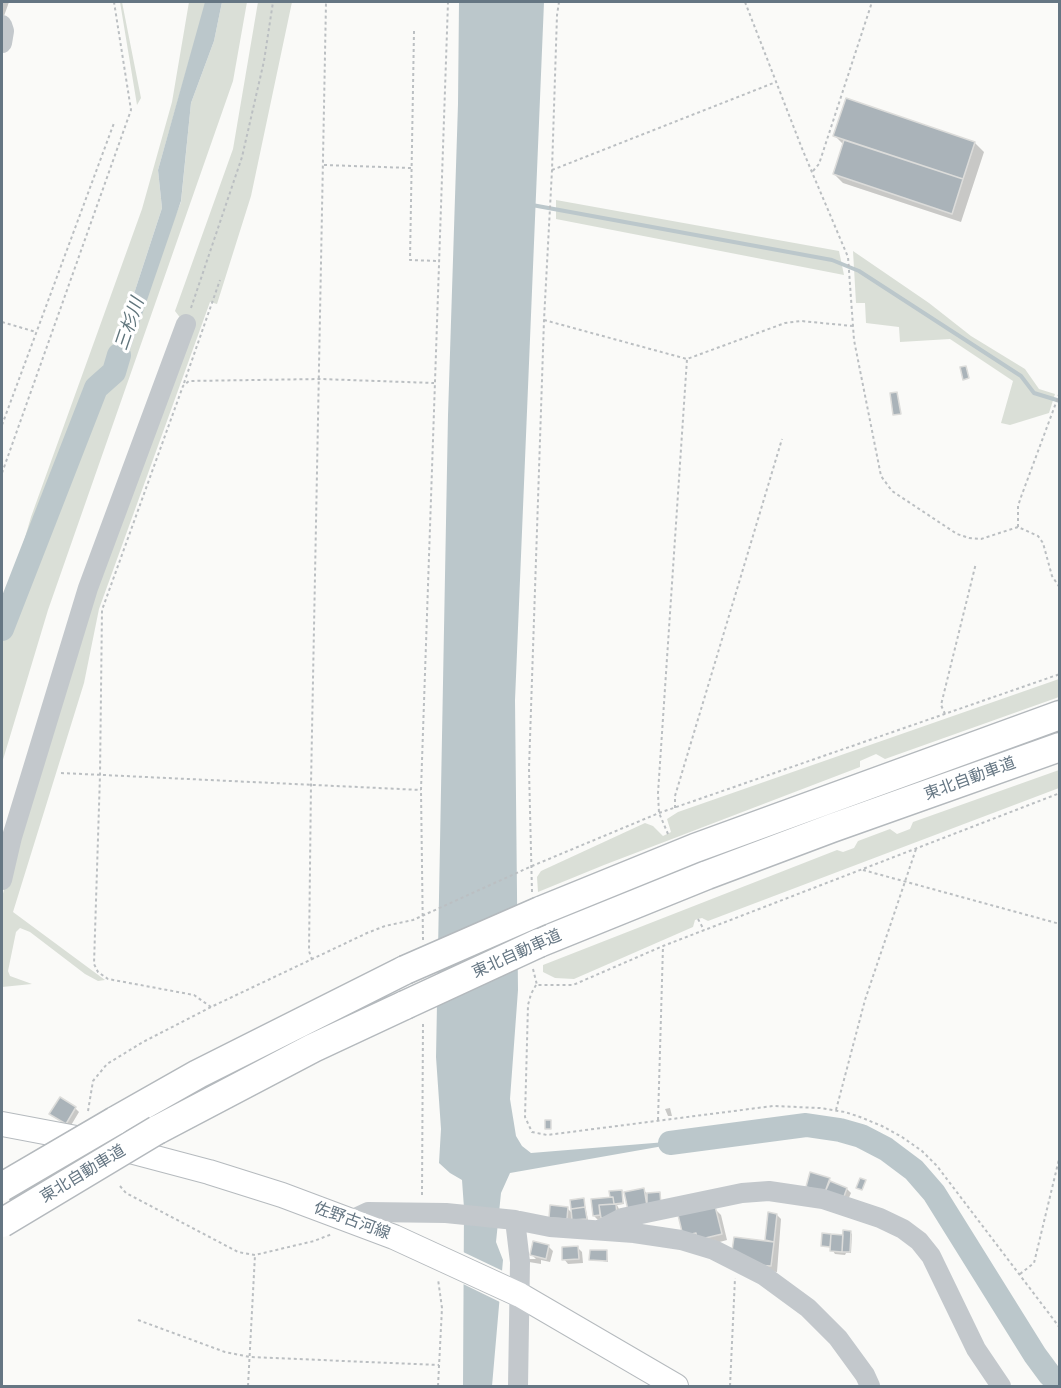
<!DOCTYPE html>
<html>
<head>
<meta charset="utf-8">
<style>
	body { margin:0 }
	#map { position:relative; width:1061px; height:1388px; overflow:hidden; background:#fafaf8; font-family:"PT Sans Narrow",sans-serif }
	canvas { display:block }
	.frame { position:absolute; inset:0; border:3px solid #657683; pointer-events:none }
</style>
</head>
<body>
<div id="map">
<canvas width="1061" height="1388"></canvas>
<div class="frame"></div>
</div>
<script>
const ctx = document.querySelector('canvas').getContext('2d');
ctx.lineJoin = 'round';
function fill(path, color) {
  ctx.fillStyle = color;
  ctx.fill(path, 'evenodd');
}
function toPath(rows) {
  const path = new Path2D();
  for (const r of rows) {
    path.moveTo(r[0], r[1]);
    for (let i = 2; i < r.length; i += 2) path.lineTo(r[i], r[i + 1]);
  }
  return path;
}
function strokePath(path, color, width, dash) {
  ctx.strokeStyle = color;
  ctx.lineWidth = width;
  ctx.lineCap = dash ? 'butt' : 'round';
  ctx.setLineDash(dash || []);
  ctx.stroke(path);
}
function write(font, color, halo, rows, align = 'center') {
  ctx.font = font + ' "PT Sans Narrow","Noto Sans JP",sans-serif';
  ctx.lineWidth = 6;
  ctx.setLineDash([]);
  ctx.textBaseline = 'middle';
  ctx.strokeStyle = halo;
  ctx.fillStyle = color;
  for (const [text, x, y, turn = 0] of rows) {
    ctx.save();
    ctx.translate(x, y);
    ctx.rotate((+turn || 0) * Math.PI / 180);
    ctx.textAlign = isNaN(turn) ? turn : align;
    if (halo) ctx.strokeText(text, 0, 0);
    ctx.fillText(text, 0, 0);
    ctx.restore();
  }
}
const green = toPath([
	[120,2,122,2,141,98,137,105],
	[189,2,205,2,205,5,158,170,162,208,112,361,101,384,103,392,181,202,191,103,214,41,222,2,247,2,233,81,48,610,2,763,2,616,31,517,142,209,172,102],
	[258,2,292,2,251,196,217,304,210,302,99,609,84,683,13,912,105,980,98,981,85,974,30,932,20,928,16,932,8,971,10,976,32,984,2,987,2,898,16,838,91,597,185,324,175,311,233,149],
	[556,200,839,251,844,275,556,219],
	[853,251,929,303,971,336,1025,369,1039,389,1055,394,1049,413,1010,425,1001,423,1013,381,950,339,900,342,899,327,866,323,865,303,856,303],
	[1059,679,1059,697,885,759,876,754,860,761,860,767,604,865,538,892,537,877,541,871,645,823,653,826,663,836,671,832,667,819,678,812],
	[1059,770,1059,788,708,921,702,918,698,919,695,920,693,927,574,979,555,978,543,972,543,965,837,850,843,852,854,848,858,841,890,829,897,834,910,829,913,822]
]);
const water = toPath([
	[205,2,222,2,214,41,191,103,181,201,121,376,102,392,101,385,112,361,162,208,158,170],
	[459,2,544,2,515,700,518,990,510,1099,516,1136,522,1146,531,1153,703,1139,510,1173,501,1193,496,1242,503,1260,492,1386,463,1386,464,1208,462,1180,450,1173,439,1163,441,1129,436,1057,448,415,458,104]
]);
const pier = toPath([
	[461,1251,505,1272,502,1303,461,1283]
]);
const shadow = toPath([
	[2,2,9,2,4,16,2,15],
	[835,136,975,143,984,152,961,222,843,183,834,174,844,145],
	[75,1108,79,1112,70,1127,55,1117],
	[670,1108,672,1116,668,1116,665,1109],
	[829,1179,833,1184,847,1189,851,1193,847,1202,812,1191],
	[643,1190,648,1194,660,1193,662,1207,650,1207,626,1193],
	[621,1192,624,1204,617,1205,619,1209,598,1220,594,1216,593,1200,613,1198,611,1196],
	[584,1200,588,1220,575,1221,571,1217,571,1222,555,1221,567,1208,573,1214],
	[714,1208,721,1215,727,1240,705,1246,684,1235],
	[777,1215,781,1219,777,1272,764,1271,769,1243,767,1240],
	[850,1232,852,1234,851,1253,846,1253,845,1255,835,1254,831,1248,823,1245,823,1235,844,1236],
	[548,1246,553,1251,550,1262,541,1260,541,1264,529,1262,529,1259,536,1259,531,1254],
	[578,1248,582,1252,583,1263,568,1264,564,1259],
	[607,1252,608,1262,591,1259]
]);
const stream = toPath([
	[532,205,832,260,859,271,1021,376,1034,393,1060,401]
]);
const river = toPath([
	[2,629,96,388,114,372,119,355],
	[670,1143,806,1125,840,1130,861,1136,886,1149,914,1170,934,1193,1035,1355,1049,1374,1060,1385]
]);
const building = toPath([
	[846,98,975,142,963,179,833,136,846,98],
	[844,140,963,179,952,214,833,174,844,140],
	[966,366,969,378,963,380,960,367,966,366],
	[897,392,901,414,893,415,890,393,897,392],
	[60,1097,76,1107,66,1124,49,1114,60,1097],
	[545,1120,551,1120,551,1129,545,1129,545,1120],
	[810,1172,830,1178,825,1192,806,1187,810,1172],
	[860,1178,866,1180,862,1190,856,1188,860,1178],
	[830,1181,847,1188,843,1199,825,1192,830,1181],
	[644,1188,647,1206,628,1210,624,1192,644,1188],
	[622,1190,623,1203,614,1204,613,1197,610,1197,609,1191,622,1190],
	[660,1192,661,1206,647,1206,647,1193,660,1192],
	[613,1197,614,1204,599,1205,600,1215,593,1216,591,1199,613,1197],
	[584,1198,585,1207,571,1209,570,1200,584,1198],
	[616,1204,617,1216,601,1218,599,1205,616,1204],
	[550,1205,568,1207,567,1219,549,1218,550,1205],
	[715,1206,722,1234,697,1240,696,1233,683,1236,678,1215,715,1206],
	[585,1207,587,1219,572,1220,571,1209,585,1207],
	[768,1212,777,1214,774,1242,765,1240,768,1212],
	[843,1230,851,1231,850,1252,842,1252,843,1230],
	[822,1233,831,1234,830,1247,821,1246,822,1233],
	[831,1234,843,1235,842,1252,830,1251,831,1234],
	[734,1237,774,1242,771,1266,756,1265,732,1251,734,1237],
	[533,1241,549,1245,546,1259,530,1255,533,1241],
	[578,1246,579,1259,562,1260,562,1247,578,1246],
	[590,1250,607,1250,607,1261,589,1260,590,1250]
]);
const path = toPath([
	[745,2,803,151,848,257,854,340,881,476,892,491,957,534,969,538,981,539,1018,527,1038,536,1043,543,1052,576,1060,588],
	[414,31,410,260,439,261],
	[324,165,411,168],
	[552,170,776,82],
	[813,171,819,164,872,2],
	[191,308,242,157,264,61,273,2],
	[544,320,687,359,785,323,801,321,853,326],
	[2,322,36,332],
	[184,383,220,280],
	[2,425,114,123],
	[2,473,131,110,114,2],
	[1018,527,1018,506,1021,497,1060,392],
	[945,714,941,705,976,563],
	[61,773,421,790],
	[675,808,675,796,782,439],
	[668,834,659,813,658,793,687,359],
	[863,870,1060,924],
	[532,892,529,769,544,320,552,170,557,15,559,2],
	[698,919,704,930],
	[423,940,421,790,448,2],
	[312,960,309,951,311,784,326,2],
	[533,969,537,985,573,985,663,946,1060,793],
	[536,985,531,994,528,1005,525,1117,532,1132,547,1135,773,1106,820,1108,845,1112,860,1117,882,1126,902,1137,922,1151,937,1166,1060,1328],
	[211,1007,194,995,108,979,98,972,94,964,100,775,102,610,183,386,189,381,320,379,434,383],
	[836,1110,865,1000,916,849],
	[88,1111,93,1081,107,1064,143,1042,211,1007,367,933,385,926,413,920,532,866,659,813,1060,674],
	[658,1120,663,946],
	[120,1186,126,1193,238,1252,255,1255,314,1241,332,1234],
	[422,1195,423,1021],
	[1020,1274,1034,1263,1060,1155],
	[138,1320,225,1352,250,1357,439,1365],
	[248,1386,255,1255],
	[438,1386,442,1308,438,1279],
	[730,1386,735,1278]
]);
const minor = toPath([
	[2,25,4,31,2,43],
	[2,880,12,837,88,588,186,324],
	[351,1220,368,1212,446,1213,515,1220,550,1227,634,1233,681,1240,714,1250,763,1275,808,1308,838,1338,865,1375,870,1386],
	[515,1220,520,1262,518,1386],
	[601,1229,622,1218,742,1193,769,1191,823,1199,880,1218,903,1229,919,1241,931,1256,976,1349,1001,1386]
]);
const major = toPath([
	[2,1124,92,1141,209,1172,282,1195,394,1237,520,1295,676,1386]
]);
const highway = toPath([
	[540,911,695,848,1060,715],
	[539,943,707,875,832,828,1060,747],
	[115,1121,198,1074,405,970],
	[157,1130,313,1048,405,1005]
]);
const highwayBridge = toPath([
	[405,970,540,911],
	[405,1005,539,943],
	[2,1187,115,1121],
	[2,1223,157,1130]
]);
const streetNames = [
	["東北自動車道",970,779,-20],
	["東北自動車道",517,954,-24],
	["東北自動車道",83,1174,-31],
	["佐野古河線",352,1221,20]
];
const waterNames = [
	["三杉川",130,324,-71]
];
fill(green, '#dadfd7');
fill(water, '#bbc7cb');
fill(pier, '#fafaf8');
fill(shadow, '#0003');
strokePath(stream, '#bbc7cb', 4);
strokePath(river, '#bbc7cb', 24);
fill(building, '#aab3b9');
strokePath(building, '#dcdcda', 1.5);
strokePath(major, '#b5babe', 26);
strokePath(highway, '#b4b9bd', 31);
strokePath(path, '#bbbfc2', 2, [3, 3]);
strokePath(minor, '#c3c8cc', 20);
strokePath(major, '#fff', 24);
strokePath(highway, '#fff', 28);
strokePath(highwayBridge, '#b4b9bd', 31, []);
strokePath(highwayBridge, '#fff', 28);
write('16px', '#657683', '#fff', streetNames);
write('italic 18px', '#60757c', '#fff', waterNames);
</script>
</body>
</html>
